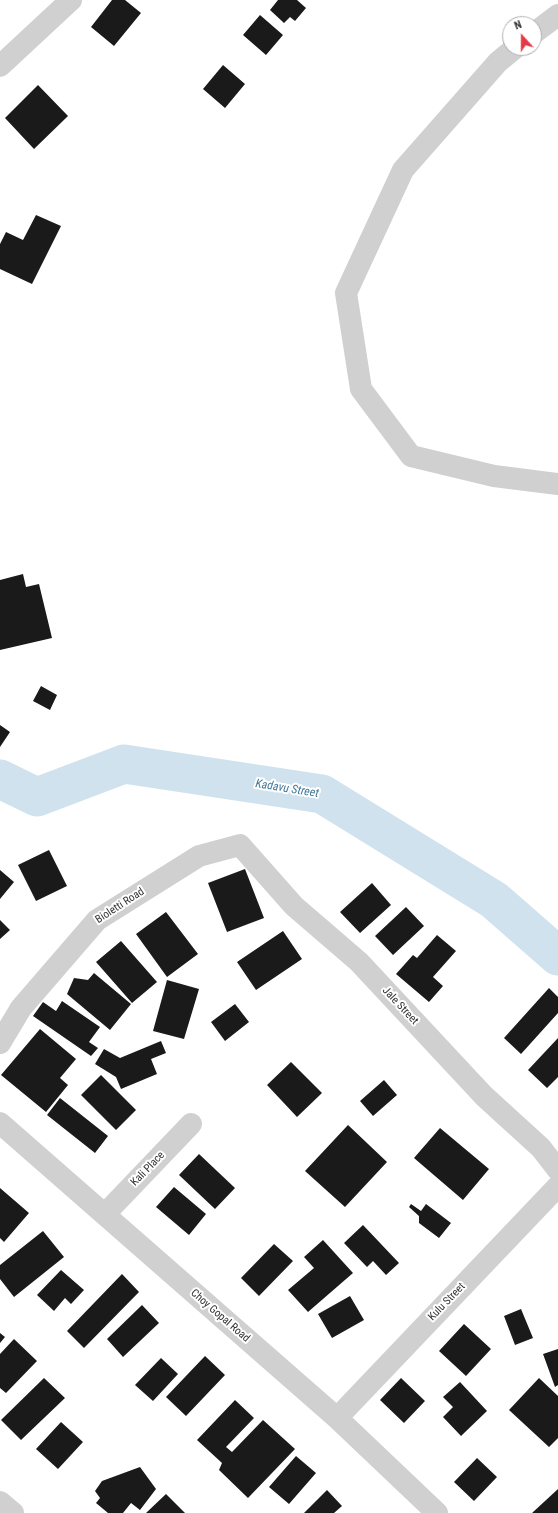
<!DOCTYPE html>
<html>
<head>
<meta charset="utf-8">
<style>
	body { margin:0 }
	#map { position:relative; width:558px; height:1513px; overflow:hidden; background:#fff; font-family:"Roboto Condensed",sans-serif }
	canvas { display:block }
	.north { position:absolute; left:502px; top:16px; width:40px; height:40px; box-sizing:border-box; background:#fff; border:1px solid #adadad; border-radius:50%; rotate:339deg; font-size:11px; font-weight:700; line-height:16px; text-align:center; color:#333 }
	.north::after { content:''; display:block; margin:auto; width:14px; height:18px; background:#e63946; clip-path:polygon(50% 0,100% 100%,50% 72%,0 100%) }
</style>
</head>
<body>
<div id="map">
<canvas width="558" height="1513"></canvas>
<div class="north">N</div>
</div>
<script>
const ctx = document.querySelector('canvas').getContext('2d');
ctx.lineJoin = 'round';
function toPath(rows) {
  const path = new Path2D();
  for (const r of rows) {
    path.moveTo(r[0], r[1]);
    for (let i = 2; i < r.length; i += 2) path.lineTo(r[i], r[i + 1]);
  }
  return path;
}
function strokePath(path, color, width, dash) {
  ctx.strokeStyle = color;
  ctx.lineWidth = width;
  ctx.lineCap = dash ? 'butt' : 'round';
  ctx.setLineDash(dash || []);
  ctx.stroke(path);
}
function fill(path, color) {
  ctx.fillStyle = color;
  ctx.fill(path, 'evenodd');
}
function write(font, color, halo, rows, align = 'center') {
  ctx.font = font + ' "Roboto Condensed",sans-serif';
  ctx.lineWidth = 4;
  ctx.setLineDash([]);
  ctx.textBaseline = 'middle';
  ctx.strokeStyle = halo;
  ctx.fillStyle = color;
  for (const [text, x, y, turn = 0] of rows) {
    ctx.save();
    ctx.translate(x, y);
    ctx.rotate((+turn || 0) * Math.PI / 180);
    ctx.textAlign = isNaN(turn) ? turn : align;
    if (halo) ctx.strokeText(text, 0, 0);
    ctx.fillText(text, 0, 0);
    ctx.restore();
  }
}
const river = toPath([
	[0,779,37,797,124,764,322,794,494,900,558,956]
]);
const building = toPath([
	[112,0,125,0,141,13,114,46,91,27],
	[278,0,297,0,306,8,295,21,290,17,284,23,270,10],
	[260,15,283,35,266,55,243,35],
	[223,65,245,84,225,108,203,89],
	[38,85,68,116,34,149,5,118],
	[36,215,61,226,32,284,0,269,0,244,6,232,23,240],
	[23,574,26,587,39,584,52,638,0,650,0,580],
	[41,686,57,695,50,710,33,701],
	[0,725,10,732,0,747],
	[49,850,67,886,36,901,18,865],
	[245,869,264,918,227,932,208,883],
	[0,870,14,882,0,899],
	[372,883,391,905,360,933,340,912],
	[406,907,424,926,393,955,375,936],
	[166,912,198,954,167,977,136,934],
	[0,920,10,930,0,939],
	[283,931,302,959,256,990,237,962],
	[437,935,456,951,433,977,443,986,429,1002,396,974,413,955,417,958],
	[121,941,157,982,132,1003,96,962],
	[94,973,131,1004,110,1030,67,994,74,978,88,980],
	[167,980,199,989,184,1039,153,1031],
	[549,988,558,997,558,1013,521,1054,504,1038],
	[62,1001,100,1027,89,1042,98,1048,91,1056,33,1016,43,1002,56,1011],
	[235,1004,249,1022,225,1041,211,1022],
	[40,1029,76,1059,60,1078,68,1085,46,1112,1,1075],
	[558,1038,558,1077,547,1088,528,1070],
	[161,1041,166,1053,151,1059,157,1074,121,1089,116,1077,95,1064,104,1049,120,1058],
	[291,1062,322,1093,297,1117,267,1085],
	[101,1075,136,1110,116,1130,81,1095],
	[384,1080,397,1095,373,1116,360,1101],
	[60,1098,108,1136,95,1153,47,1115],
	[348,1125,387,1162,345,1207,305,1171],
	[440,1128,489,1169,463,1200,414,1158],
	[199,1154,235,1188,215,1209,179,1175],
	[174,1187,206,1214,189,1235,156,1207],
	[0,1188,29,1213,4,1242,0,1238],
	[411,1204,421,1211,426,1204,451,1223,439,1238,419,1223,419,1216,409,1207],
	[363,1225,399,1263,386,1275,373,1261,367,1267,344,1243],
	[43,1231,64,1257,14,1297,0,1279,0,1265],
	[323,1240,353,1273,308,1312,288,1290,314,1268,304,1257],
	[274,1244,293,1261,259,1296,241,1278],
	[61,1270,84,1290,71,1304,65,1298,54,1311,37,1295],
	[122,1274,139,1292,84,1348,67,1331],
	[350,1296,364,1320,332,1338,318,1314],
	[142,1305,159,1323,123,1357,107,1339],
	[521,1309,533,1338,515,1345,504,1316],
	[464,1324,491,1349,466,1376,439,1351],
	[0,1333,5,1337,0,1343],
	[14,1339,37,1361,6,1393,0,1388,0,1354],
	[558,1349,558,1385,555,1387,543,1354],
	[205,1356,225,1375,186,1416,166,1397],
	[161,1358,178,1374,153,1401,135,1385],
	[44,1378,65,1398,21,1440,1,1420],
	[401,1378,425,1401,404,1423,380,1400],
	[539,1378,558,1396,558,1438,549,1447,509,1410],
	[460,1382,487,1411,461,1436,443,1417,453,1407,443,1397],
	[235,1400,254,1418,226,1447,232,1452,263,1420,295,1449,248,1498,219,1470,222,1463,197,1440],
	[61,1422,83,1442,58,1469,36,1449],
	[296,1456,316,1473,289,1504,269,1487],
	[477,1458,497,1477,474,1501,454,1482],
	[140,1467,156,1489,140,1510,131,1503,123,1513,108,1513,96,1503,100,1498,95,1491,102,1481],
	[558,1489,558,1513,532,1513],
	[327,1490,342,1506,334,1513,304,1513],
	[166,1494,185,1513,146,1513]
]);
const minor = toPath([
	[534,33,558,15],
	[515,48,498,62,403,170,346,293,361,389,411,456,494,476,558,484],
	[0,66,71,0],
	[0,1043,21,1008,97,920,199,856,240,845,294,906,359,962,484,1096,541,1148,558,1170],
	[0,1123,337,1418,437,1513],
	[105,1214,191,1124],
	[337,1418,558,1186],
	[0,1502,13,1513]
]);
const streetNames = [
	["Bioletti Road",120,906,-33],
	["Jale Street",400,1006,47],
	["Kali Place",148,1169,-46],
	["Kulu Street",447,1302,-46],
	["Choy Gopal Road",220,1316,41]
];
const waterNames = [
	["Kadavu Street",287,789,9]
];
strokePath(river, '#cfe2ee', 39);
fill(building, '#1a1a1a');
strokePath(minor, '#d0d0d0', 22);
write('11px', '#333', '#fff', streetNames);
write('italic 12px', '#3f7597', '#fff', waterNames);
</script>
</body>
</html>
